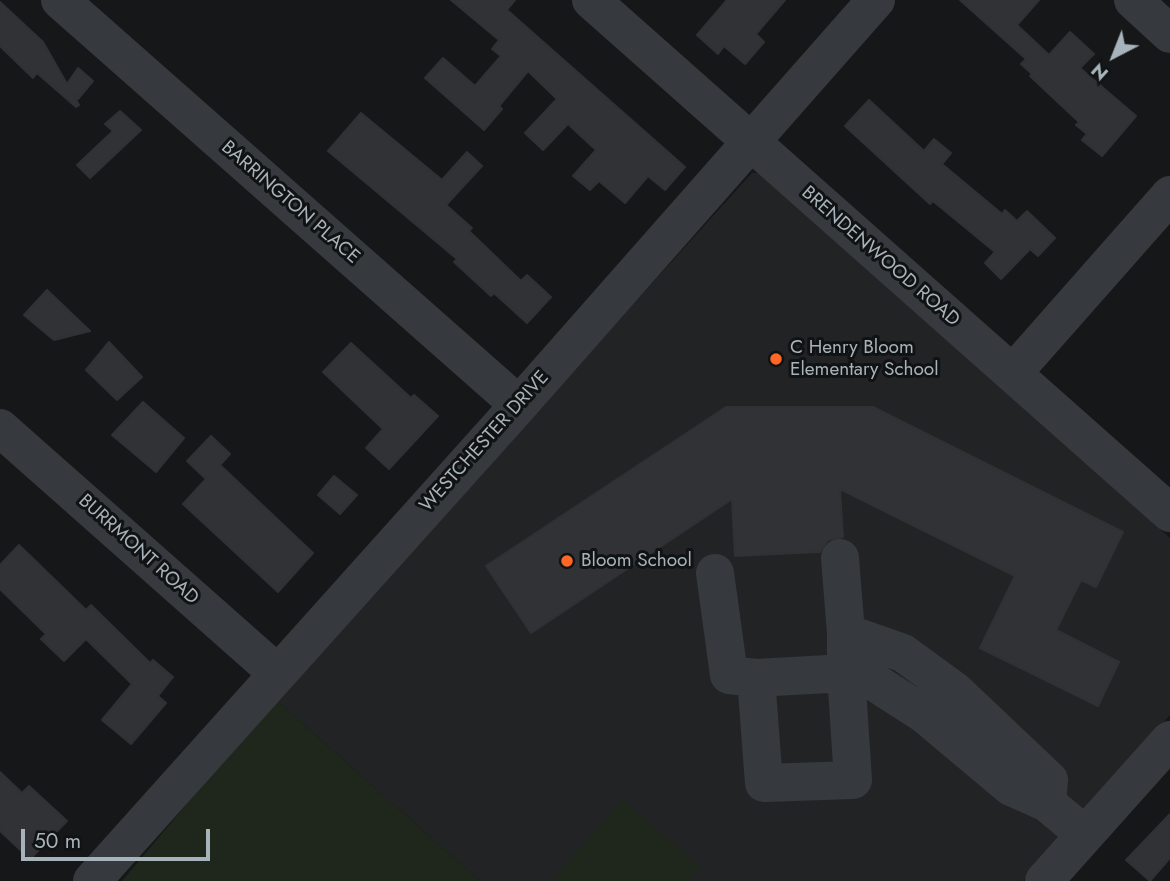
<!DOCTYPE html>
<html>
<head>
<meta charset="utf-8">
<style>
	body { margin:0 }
	#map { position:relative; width:1170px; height:881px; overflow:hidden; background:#161718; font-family:Jost,sans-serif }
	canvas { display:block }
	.north { position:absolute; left:1079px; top:21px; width:70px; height:70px; -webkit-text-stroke:5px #111213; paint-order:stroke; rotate:222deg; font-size:19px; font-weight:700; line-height:28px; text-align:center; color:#a7b3ba }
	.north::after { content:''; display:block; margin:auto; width:24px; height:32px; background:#a7b3ba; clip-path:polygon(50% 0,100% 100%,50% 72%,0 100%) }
	.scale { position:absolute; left:21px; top:829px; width:189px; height:32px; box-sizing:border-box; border:4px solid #a7b3ba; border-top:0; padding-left:9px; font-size:21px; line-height:24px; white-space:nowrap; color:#a7b3ba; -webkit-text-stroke:5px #111213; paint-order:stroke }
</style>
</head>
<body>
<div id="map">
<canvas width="1170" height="881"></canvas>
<div class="north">N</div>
<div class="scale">50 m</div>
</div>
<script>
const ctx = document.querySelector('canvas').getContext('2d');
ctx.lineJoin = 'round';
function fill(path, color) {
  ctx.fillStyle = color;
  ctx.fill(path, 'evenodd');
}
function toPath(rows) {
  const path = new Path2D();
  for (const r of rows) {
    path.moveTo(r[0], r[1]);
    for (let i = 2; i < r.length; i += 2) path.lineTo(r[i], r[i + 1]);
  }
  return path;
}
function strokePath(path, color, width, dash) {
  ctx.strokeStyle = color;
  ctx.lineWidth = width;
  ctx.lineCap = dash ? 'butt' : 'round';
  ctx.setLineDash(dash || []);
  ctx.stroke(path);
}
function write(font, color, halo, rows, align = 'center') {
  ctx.font = font + ' Jost,sans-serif';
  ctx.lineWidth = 6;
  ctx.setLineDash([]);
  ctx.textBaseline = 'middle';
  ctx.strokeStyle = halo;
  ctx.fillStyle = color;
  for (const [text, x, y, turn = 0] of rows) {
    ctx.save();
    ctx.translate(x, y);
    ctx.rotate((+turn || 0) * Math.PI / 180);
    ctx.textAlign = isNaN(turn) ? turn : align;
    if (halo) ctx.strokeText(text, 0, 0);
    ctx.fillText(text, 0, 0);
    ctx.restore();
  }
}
const built = toPath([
	[752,173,760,173,767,178,1170,538,1170,715,1023,881,480,881,275,699]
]);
const green = toPath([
	[275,699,480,881,122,881],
	[623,799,700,867,688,881,551,881]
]);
const building = toPath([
	[451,0,515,0,507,10,685,167,665,190,648,176,625,203,599,181,590,190,573,176,596,150,568,124,543,150,525,133,557,99,528,71,499,106,502,109,484,130,425,78,443,58,475,86,501,56,492,49,499,40,451,0],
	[727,0,785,0,756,34,764,42,745,64,724,46,718,54,697,35,727,0],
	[960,0,1039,0,1017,25,1049,55,1070,32,1094,54,1080,68,1136,116,1102,156,1082,140,1087,134,1076,125,1079,122,1030,76,1032,74,1021,64,1026,59,960,0],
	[0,2,43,42,67,84,78,68,93,81,78,99,72,93,79,105,76,107,37,73,33,78,0,46,0,2],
	[869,100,924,151,934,139,951,153,942,164,1002,214,1005,210,1017,221,1027,211,1055,238,1038,256,1030,249,1001,279,985,263,995,252,933,201,930,204,845,126,869,100],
	[120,111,141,130,90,178,77,165,113,131,105,124,120,111],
	[361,113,442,180,467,152,482,166,446,205,472,228,469,231,521,281,527,275,551,297,527,323,494,293,491,296,454,262,457,259,328,151,361,113],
	[47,290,90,331,54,340,24,315,47,290],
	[109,342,142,377,117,400,86,370,109,342],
	[351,343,411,398,414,395,438,416,389,469,366,448,383,429,323,372,351,343],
	[143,402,184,438,156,472,112,435,143,402],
	[726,407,873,407,1123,532,1096,587,1081,580,1056,630,1119,662,1098,706,980,648,1015,576,840,489,843,537,828,540,820,552,735,556,732,499,531,633,486,566,726,407],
	[211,436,230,454,220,465,313,553,278,592,183,504,206,479,187,461,211,436],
	[334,476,357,495,340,514,318,495,334,476],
	[19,545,86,610,91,605,150,663,153,660,173,677,158,696,166,703,131,744,102,720,132,684,86,639,64,661,41,639,46,634,0,589,0,565,19,545],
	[0,772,22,793,29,786,67,821,30,859,0,831,0,772],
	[1170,814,1170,858,1150,881,1126,860,1170,814]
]);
const minor = toPath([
	[60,0,519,405],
	[591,0,1170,513],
	[1133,0,1170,34],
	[1013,373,1170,195],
	[0,428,277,673],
	[840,558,846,633,846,673,853,780,764,783,756,678,846,673,871,680,924,714,1011,787,1047,803,1084,834],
	[715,573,729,675,756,678],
	[846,633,903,653,955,691,1049,780,1047,803],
	[92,881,519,405,876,0],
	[1044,881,1170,740]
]);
const markers = [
	[776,359,7,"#ff6727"],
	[567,561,7,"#ff6727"]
];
const streetNames = [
	["BARRINGTON PLACE",290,203,41],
	["BRENDENWOOD ROAD",880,257,41],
	["WESTCHESTER DRIVE",485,442,-48],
	["BURRMONT ROAD",138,550,42]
];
const poiNames = [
	["C Henry Bloom",790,348],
	["Elementary School",790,370],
	["Bloom School",581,561]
];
fill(built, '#222325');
fill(green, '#1f271d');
fill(building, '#313235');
strokePath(building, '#303134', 2);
strokePath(minor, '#363a3e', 38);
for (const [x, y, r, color] of markers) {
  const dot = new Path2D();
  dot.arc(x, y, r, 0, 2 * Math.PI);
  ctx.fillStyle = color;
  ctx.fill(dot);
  strokePath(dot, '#111213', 2.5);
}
write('19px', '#a7b3ba', '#111213', streetNames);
write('19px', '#a7b3ba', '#111213', poiNames, 'left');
</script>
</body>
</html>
